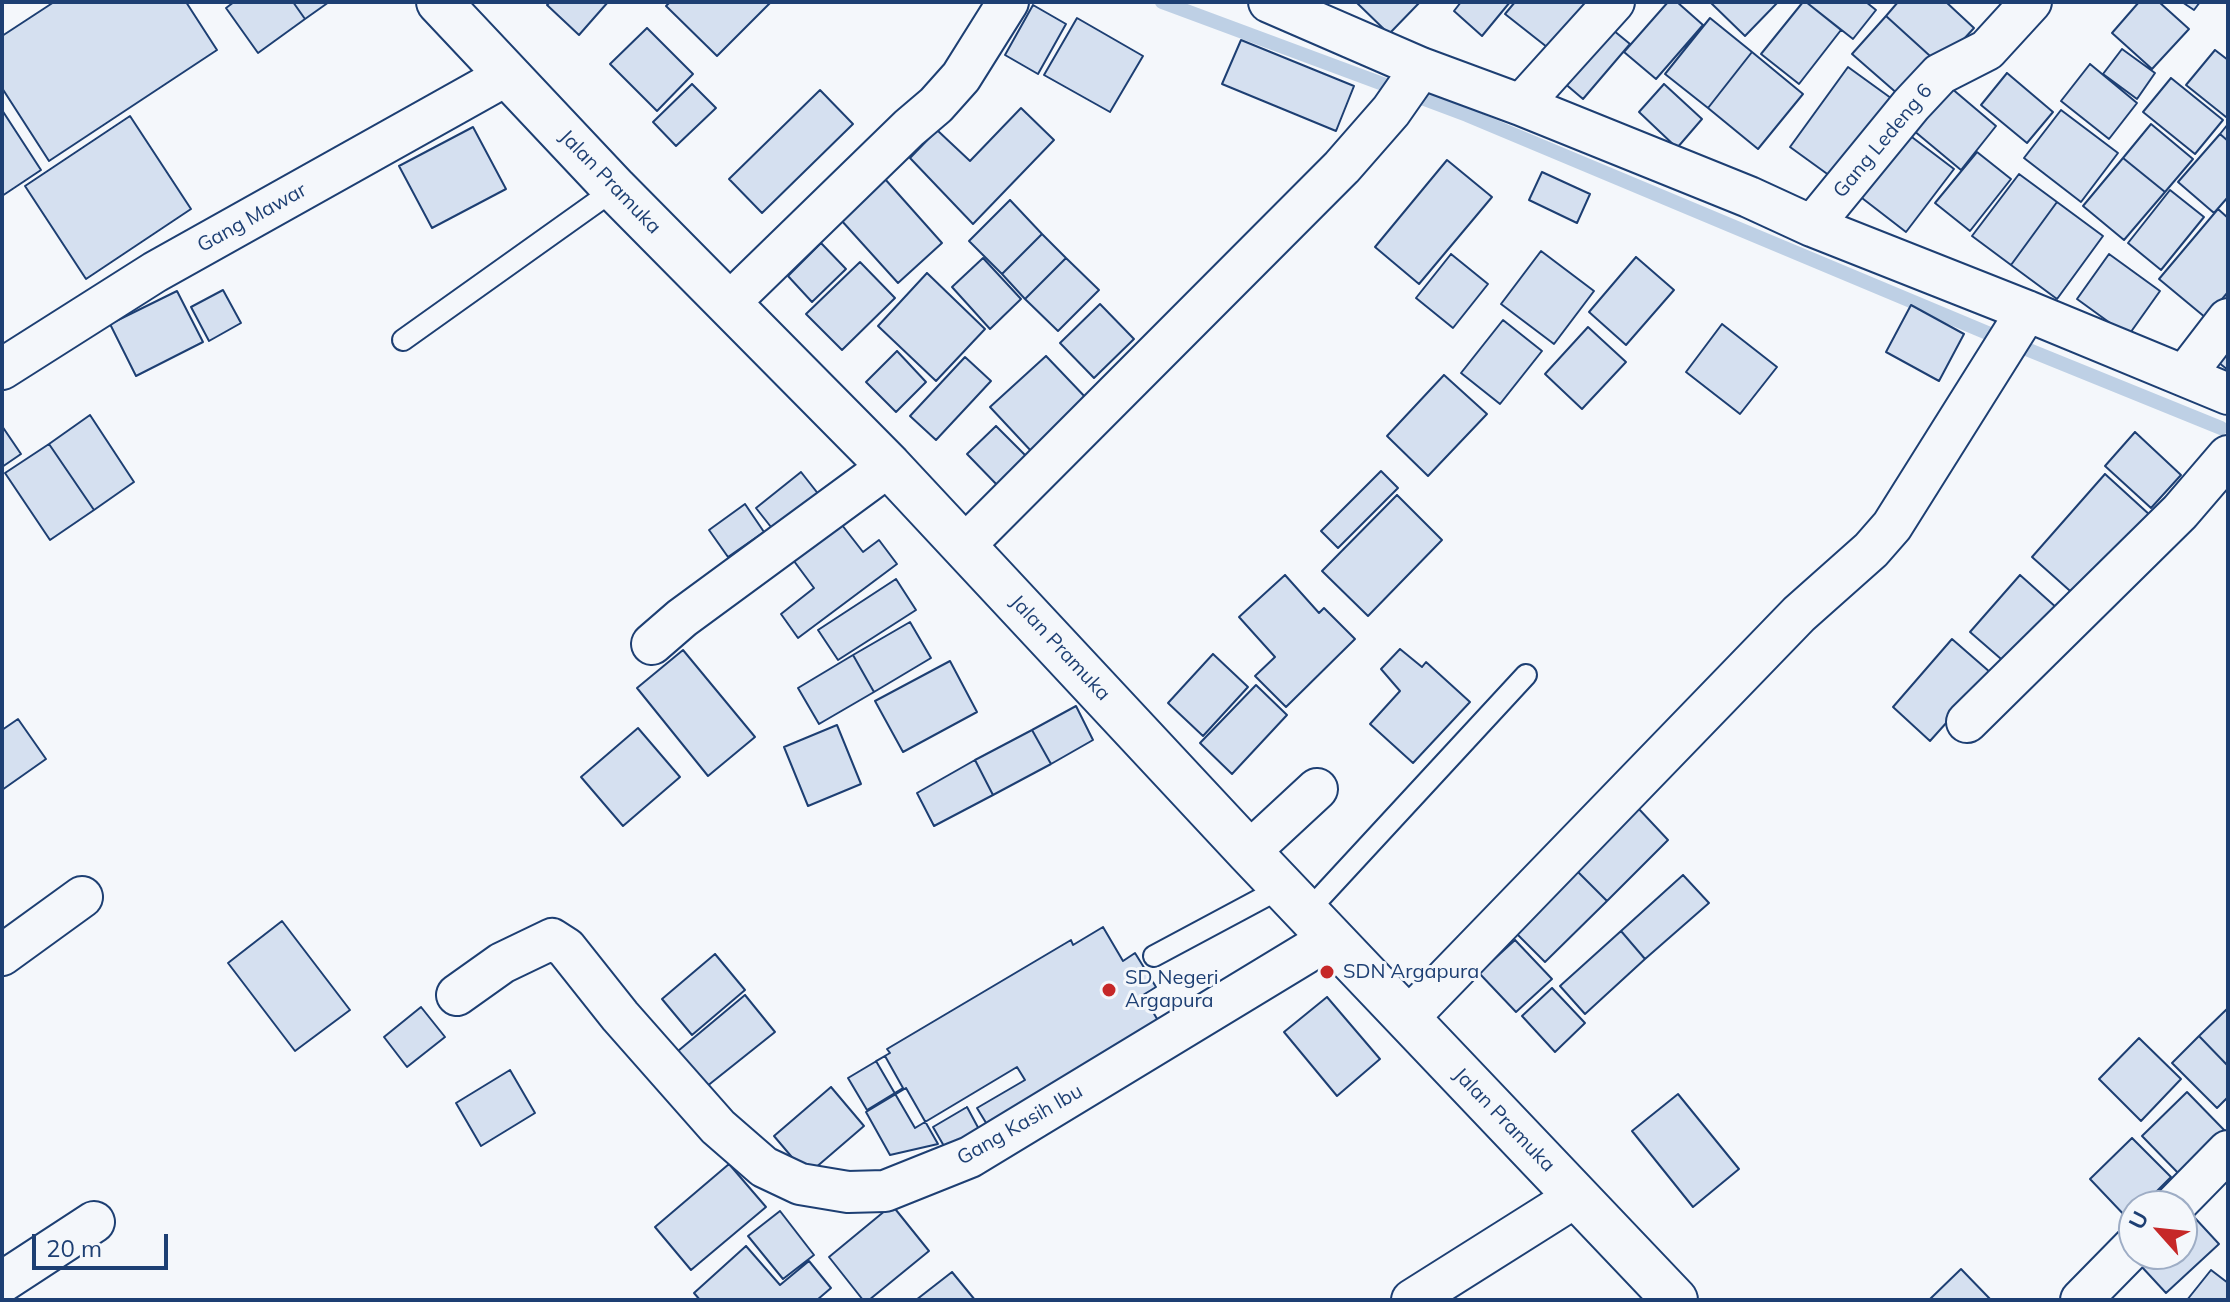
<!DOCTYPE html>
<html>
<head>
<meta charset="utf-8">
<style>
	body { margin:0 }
	#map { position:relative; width:2230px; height:1302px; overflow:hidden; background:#f4f7fb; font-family:Mulish,sans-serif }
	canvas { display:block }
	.frame { position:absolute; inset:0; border:4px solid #1d3f73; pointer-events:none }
	.north { position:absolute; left:2118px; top:1190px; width:80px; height:80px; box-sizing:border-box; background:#f4f7fb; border:2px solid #9eadc5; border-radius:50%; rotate:297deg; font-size:22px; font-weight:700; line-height:32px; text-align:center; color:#1d3f73 }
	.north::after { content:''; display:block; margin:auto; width:28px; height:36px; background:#c62828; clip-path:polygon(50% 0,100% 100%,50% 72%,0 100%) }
	.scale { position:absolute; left:32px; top:1234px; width:136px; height:36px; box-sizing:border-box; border:4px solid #1d3f73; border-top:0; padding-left:10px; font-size:24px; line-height:28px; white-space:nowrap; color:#1d3f73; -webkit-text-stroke:6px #f4f7fb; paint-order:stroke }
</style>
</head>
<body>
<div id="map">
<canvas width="2230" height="1302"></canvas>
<div class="frame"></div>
<div class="north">U</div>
<div class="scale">20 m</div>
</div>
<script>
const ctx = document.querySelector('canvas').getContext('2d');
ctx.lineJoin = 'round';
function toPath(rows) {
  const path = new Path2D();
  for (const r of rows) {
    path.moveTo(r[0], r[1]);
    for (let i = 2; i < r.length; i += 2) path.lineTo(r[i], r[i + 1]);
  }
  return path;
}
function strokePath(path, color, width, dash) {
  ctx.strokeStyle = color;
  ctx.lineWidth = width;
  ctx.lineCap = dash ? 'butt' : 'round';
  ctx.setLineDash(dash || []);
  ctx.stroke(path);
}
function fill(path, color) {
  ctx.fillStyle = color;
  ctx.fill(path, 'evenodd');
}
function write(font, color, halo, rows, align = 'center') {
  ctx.font = font + ' Mulish,sans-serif';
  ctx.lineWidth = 6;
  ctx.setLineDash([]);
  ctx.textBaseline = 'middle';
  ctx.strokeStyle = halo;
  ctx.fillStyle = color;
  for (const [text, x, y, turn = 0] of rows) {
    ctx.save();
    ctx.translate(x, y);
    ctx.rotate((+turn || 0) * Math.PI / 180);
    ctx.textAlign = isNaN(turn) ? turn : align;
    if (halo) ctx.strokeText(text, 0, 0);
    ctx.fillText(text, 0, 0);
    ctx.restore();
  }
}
const stream = toPath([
	[1162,2,1399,90],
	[1419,97,1467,115,1997,337],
	[2019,346,2221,428]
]);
const building = toPath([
	[54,2,186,2,217,50,49,161,2,88,2,36,54,2],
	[234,2,293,2,305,19,258,53,226,8,234,2],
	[293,2,329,2,305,19,293,2],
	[550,2,608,2,579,35,547,5,550,2],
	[670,2,771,2,717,56,666,6,670,2],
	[1356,2,1420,2,1389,34,1356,2],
	[1461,2,1510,2,1482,36,1454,11,1461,2],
	[1515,2,1591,2,1552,51,1505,14,1515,2],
	[1668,2,1677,2,1703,25,1656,79,1624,52,1668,2],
	[1710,2,1778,2,1745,36,1710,2],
	[1803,2,1806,2,1841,30,1799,84,1761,54,1803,2],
	[1806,2,1866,2,1876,10,1853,39,1806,2],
	[1898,2,1946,2,1974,28,1940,65,1886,16,1898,2],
	[2139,2,2159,2,2189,29,2152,69,2112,33,2139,2],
	[2182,2,2200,2,2194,10,2182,2],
	[1033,5,1066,24,1038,74,1005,55,1033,5],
	[1886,16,1940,65,1907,102,1852,54,1886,16],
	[1077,18,1143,56,1110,112,1044,75,1077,18],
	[1710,18,1752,52,1708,108,1665,74,1710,18],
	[1602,21,1630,44,1583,99,1556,76,1602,21],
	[647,28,693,74,657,111,610,64,647,28],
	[1241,40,1354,86,1336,131,1222,84,1241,40],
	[2122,49,2155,73,2137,99,2103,74,2122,49],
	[2215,50,2228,60,2228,115,2226,117,2186,85,2215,50],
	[1752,52,1803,94,1758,149,1708,108,1752,52],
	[2090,64,2137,103,2109,139,2061,101,2090,64],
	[1848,67,1895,101,1837,181,1790,147,1848,67],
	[2007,73,2053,112,2027,143,1981,105,2007,73],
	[2171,78,2223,120,2195,154,2143,112,2171,78],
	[1944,82,1996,126,1961,170,1907,125,1944,82],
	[692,84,716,108,676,146,653,122,692,84],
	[1664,84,1702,119,1677,148,1639,112,1664,84],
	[820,90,853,124,762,213,729,179,820,90],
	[1021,108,1054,140,973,224,910,158,937,130,970,161,1021,108],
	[2,110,41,170,2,196,2,110],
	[2061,110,2118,153,2081,202,2024,158,2061,110],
	[130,116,191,209,86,279,25,186,130,116],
	[2151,124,2193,159,2165,192,2123,158,2151,124],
	[2228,124,2228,141,2220,134,2228,124],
	[1896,125,1954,169,1906,232,1849,188,1896,125],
	[473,127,506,189,432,228,399,166,473,127],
	[2220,134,2228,141,2228,197,2214,213,2178,182,2220,134],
	[1977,152,2011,179,1970,231,1935,203,1977,152],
	[2123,158,2165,192,2124,240,2083,206,2123,158],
	[1447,160,1492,197,1419,284,1375,247,1447,160],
	[1542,172,1590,194,1577,223,1529,200,1542,172],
	[2019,174,2057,202,2011,265,1972,236,2019,174],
	[885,179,942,243,898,283,841,220,885,179],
	[2170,190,2204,217,2161,270,2128,243,2170,190],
	[1010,200,1042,234,1002,274,969,241,1010,200],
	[2057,202,2103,236,2057,299,2011,265,2057,202],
	[2218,209,2228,218,2228,292,2206,318,2159,279,2218,209],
	[1042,234,1066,258,1025,299,1002,274,1042,234],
	[821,243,846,269,812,302,788,276,821,243],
	[1541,251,1594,291,1554,344,1501,304,1541,251],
	[1451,254,1488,284,1453,328,1416,298,1451,254],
	[2109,254,2160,291,2128,336,2077,299,2109,254],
	[1636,257,1674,290,1626,345,1589,312,1636,257],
	[983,258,1021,299,990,329,952,287,983,258],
	[1066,258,1099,290,1058,331,1025,299,1066,258],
	[860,262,895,298,842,350,806,314,860,262],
	[927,273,985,329,936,381,878,326,927,273],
	[223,290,241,323,209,341,191,307,223,290],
	[177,291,203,342,136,376,110,324,177,291],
	[1100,304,1134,339,1094,378,1060,343,1100,304],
	[1911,305,1964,334,1939,381,1886,352,1911,305],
	[1503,320,1542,351,1500,404,1461,373,1503,320],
	[1722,324,1777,367,1740,414,1686,372,1722,324],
	[1588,327,1626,362,1582,409,1545,374,1588,327],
	[2228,329,2228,370,2209,355,2228,329],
	[897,351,926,382,896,412,866,382,897,351],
	[1046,356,1088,400,1032,452,990,407,1046,356],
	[965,357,991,381,936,440,910,416,965,357],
	[1444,375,1487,414,1428,476,1387,436,1444,375],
	[90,415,134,482,94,510,49,444,90,415],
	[2,426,21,454,2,467,2,426],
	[996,426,1029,459,1000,488,967,454,996,426],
	[2135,432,2181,475,2151,508,2105,466,2135,432],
	[49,444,94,510,50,540,5,473,49,444],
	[1381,471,1398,488,1338,548,1321,531,1381,471],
	[801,472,827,505,782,541,756,508,801,472],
	[2105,474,2151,516,2078,598,2032,557,2105,474],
	[1397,495,1442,540,1368,616,1322,571,1397,495],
	[745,504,764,532,728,557,709,530,745,504],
	[835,516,863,552,879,540,897,564,798,638,781,614,814,588,788,553,835,516],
	[1285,575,1319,613,1324,608,1355,639,1286,707,1255,676,1275,657,1239,617,1285,575],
	[2020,575,2058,609,2008,665,1970,632,2020,575],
	[896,579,916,610,838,660,818,630,896,579],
	[910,622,931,658,874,692,853,655,910,622],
	[1952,639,1991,673,1930,741,1893,707,1952,639],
	[1400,649,1422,667,1426,662,1470,702,1413,763,1370,724,1400,691,1381,669,1400,649],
	[683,650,755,737,708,776,637,688,683,650],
	[1213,654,1248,687,1203,736,1168,703,1213,654],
	[853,655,874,692,819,724,798,688,853,655],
	[950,661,977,712,903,752,875,701,950,661],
	[1256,685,1287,715,1232,774,1200,743,1256,685],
	[1076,706,1093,740,1051,764,1032,730,1076,706],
	[18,719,46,759,2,790,2,730,18,719],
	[837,725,861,784,808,806,784,747,837,725],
	[638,728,680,777,623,826,581,777,638,728],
	[1032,730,1051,764,993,795,975,760,1032,730],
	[975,760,993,795,934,826,917,793,975,760],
	[1638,808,1668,840,1607,901,1576,870,1638,808],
	[1576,870,1607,901,1545,962,1514,931,1576,870],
	[1683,875,1709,903,1645,959,1621,931,1683,875],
	[282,921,350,1010,295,1051,228,963,282,921],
	[1103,927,1123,961,1135,953,1156,987,1143,995,1163,1029,991,1131,977,1108,1025,1080,1017,1067,915,1128,876,1061,890,1053,887,1049,1071,940,1073,945,1103,927],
	[1621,931,1645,959,1585,1014,1560,986,1621,931],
	[1515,940,1552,979,1516,1012,1479,973,1515,940],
	[715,954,745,990,692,1035,662,999,715,954],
	[1552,988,1585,1023,1555,1052,1522,1016,1552,988],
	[745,995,775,1032,706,1087,678,1051,745,995],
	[1327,997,1380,1059,1337,1096,1284,1032,1327,997],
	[421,1007,445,1037,407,1067,384,1037,421,1007],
	[2228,1008,2228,1066,2199,1036,2228,1008],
	[2199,1036,2228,1066,2228,1097,2217,1108,2172,1063,2199,1036],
	[2139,1038,2181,1079,2141,1121,2099,1079,2139,1038],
	[885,1056,903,1088,867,1110,848,1078,885,1056],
	[510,1070,535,1113,481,1146,456,1103,510,1070],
	[831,1087,864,1126,807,1175,774,1136,831,1087],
	[906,1088,938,1144,890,1155,866,1112,906,1088],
	[2187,1092,2227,1133,2182,1177,2142,1136,2187,1092],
	[1678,1094,1739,1169,1693,1207,1632,1131,1678,1094],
	[967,1107,981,1133,948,1153,933,1127,967,1107],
	[2132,1138,2171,1177,2142,1206,2134,1206,2134,1213,2128,1219,2090,1179,2132,1138],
	[729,1164,766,1207,691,1270,655,1227,729,1164],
	[2182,1204,2219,1244,2166,1293,2129,1253,2182,1254,2182,1204],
	[892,1205,929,1251,869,1300,863,1300,829,1257,892,1205],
	[780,1211,814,1255,783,1279,748,1236,780,1211],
	[746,1246,780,1285,809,1261,831,1288,817,1300,700,1300,694,1293,746,1246],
	[1961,1269,1991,1300,1929,1300,1961,1269],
	[2211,1270,2228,1283,2228,1300,2187,1300,2211,1270],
	[952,1272,975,1300,916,1300,952,1272]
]);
const lane = toPath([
	[403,340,615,189],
	[1307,912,1526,675],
	[1154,956,1283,887]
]);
const street = toPath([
	[1269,2,1421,68,1521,105,1749,197,1812,226,2027,311,2228,394],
	[1521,105,1614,2],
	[1812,226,1911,105,1940,74,1987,50,2031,2],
	[729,303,909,128,936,105,961,77,1008,2],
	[2,369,155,272,507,75],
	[2185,375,2228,319],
	[964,546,1342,167,1391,111,1421,68],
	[652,644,682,618,889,466],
	[1967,722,2180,512,2228,456],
	[1249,852,1317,789],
	[2,955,82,897],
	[457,995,502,963,552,939,566,948,620,1016,718,1127,764,1167,800,1184,848,1192,885,1191,970,1157,1331,938],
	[1408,1018,1799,614,1871,550,1892,526,2027,311],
	[2174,1206,2228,1151],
	[2,1282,94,1222],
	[1412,1300,1577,1196],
	[2081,1300,2134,1246]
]);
const secondary = toPath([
	[439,2,615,189,889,466,1249,852,1675,1300]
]);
const markers = [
	[1327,972,8,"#c62828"],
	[1109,990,8,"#c62828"]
];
const streetNames = [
	["Gang Ledeng 6",1883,141,-50],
	["Jalan Pramuka",610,182,46],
	["Gang Mawar",252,218,-29],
	["Jalan Pramuka",1060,648,47],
	["Jalan Pramuka",1504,1120,46],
	["Gang Kasih Ibu",1020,1125,-30]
];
const poiNames = [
	["SDN Argapura",1343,972],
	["SD Negeri",1125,978],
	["Argapura",1125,1001]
];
strokePath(stream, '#bed0e5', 14);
fill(building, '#d5e0f0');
strokePath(building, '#1d3f73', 2);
strokePath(lane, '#1d3f73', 24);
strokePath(street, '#1d3f73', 44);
strokePath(secondary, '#1d3f73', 48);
strokePath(lane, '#f4f7fb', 20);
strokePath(street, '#f4f7fb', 40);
strokePath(secondary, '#f4f7fb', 44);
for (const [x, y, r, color] of markers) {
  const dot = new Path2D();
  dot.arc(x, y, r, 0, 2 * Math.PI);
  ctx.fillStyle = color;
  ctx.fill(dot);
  strokePath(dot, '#f4f7fb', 3);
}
write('20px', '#1d3f73', '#f4f7fb', streetNames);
write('20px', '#1d3f73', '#f4f7fb', poiNames, 'left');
</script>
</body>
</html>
